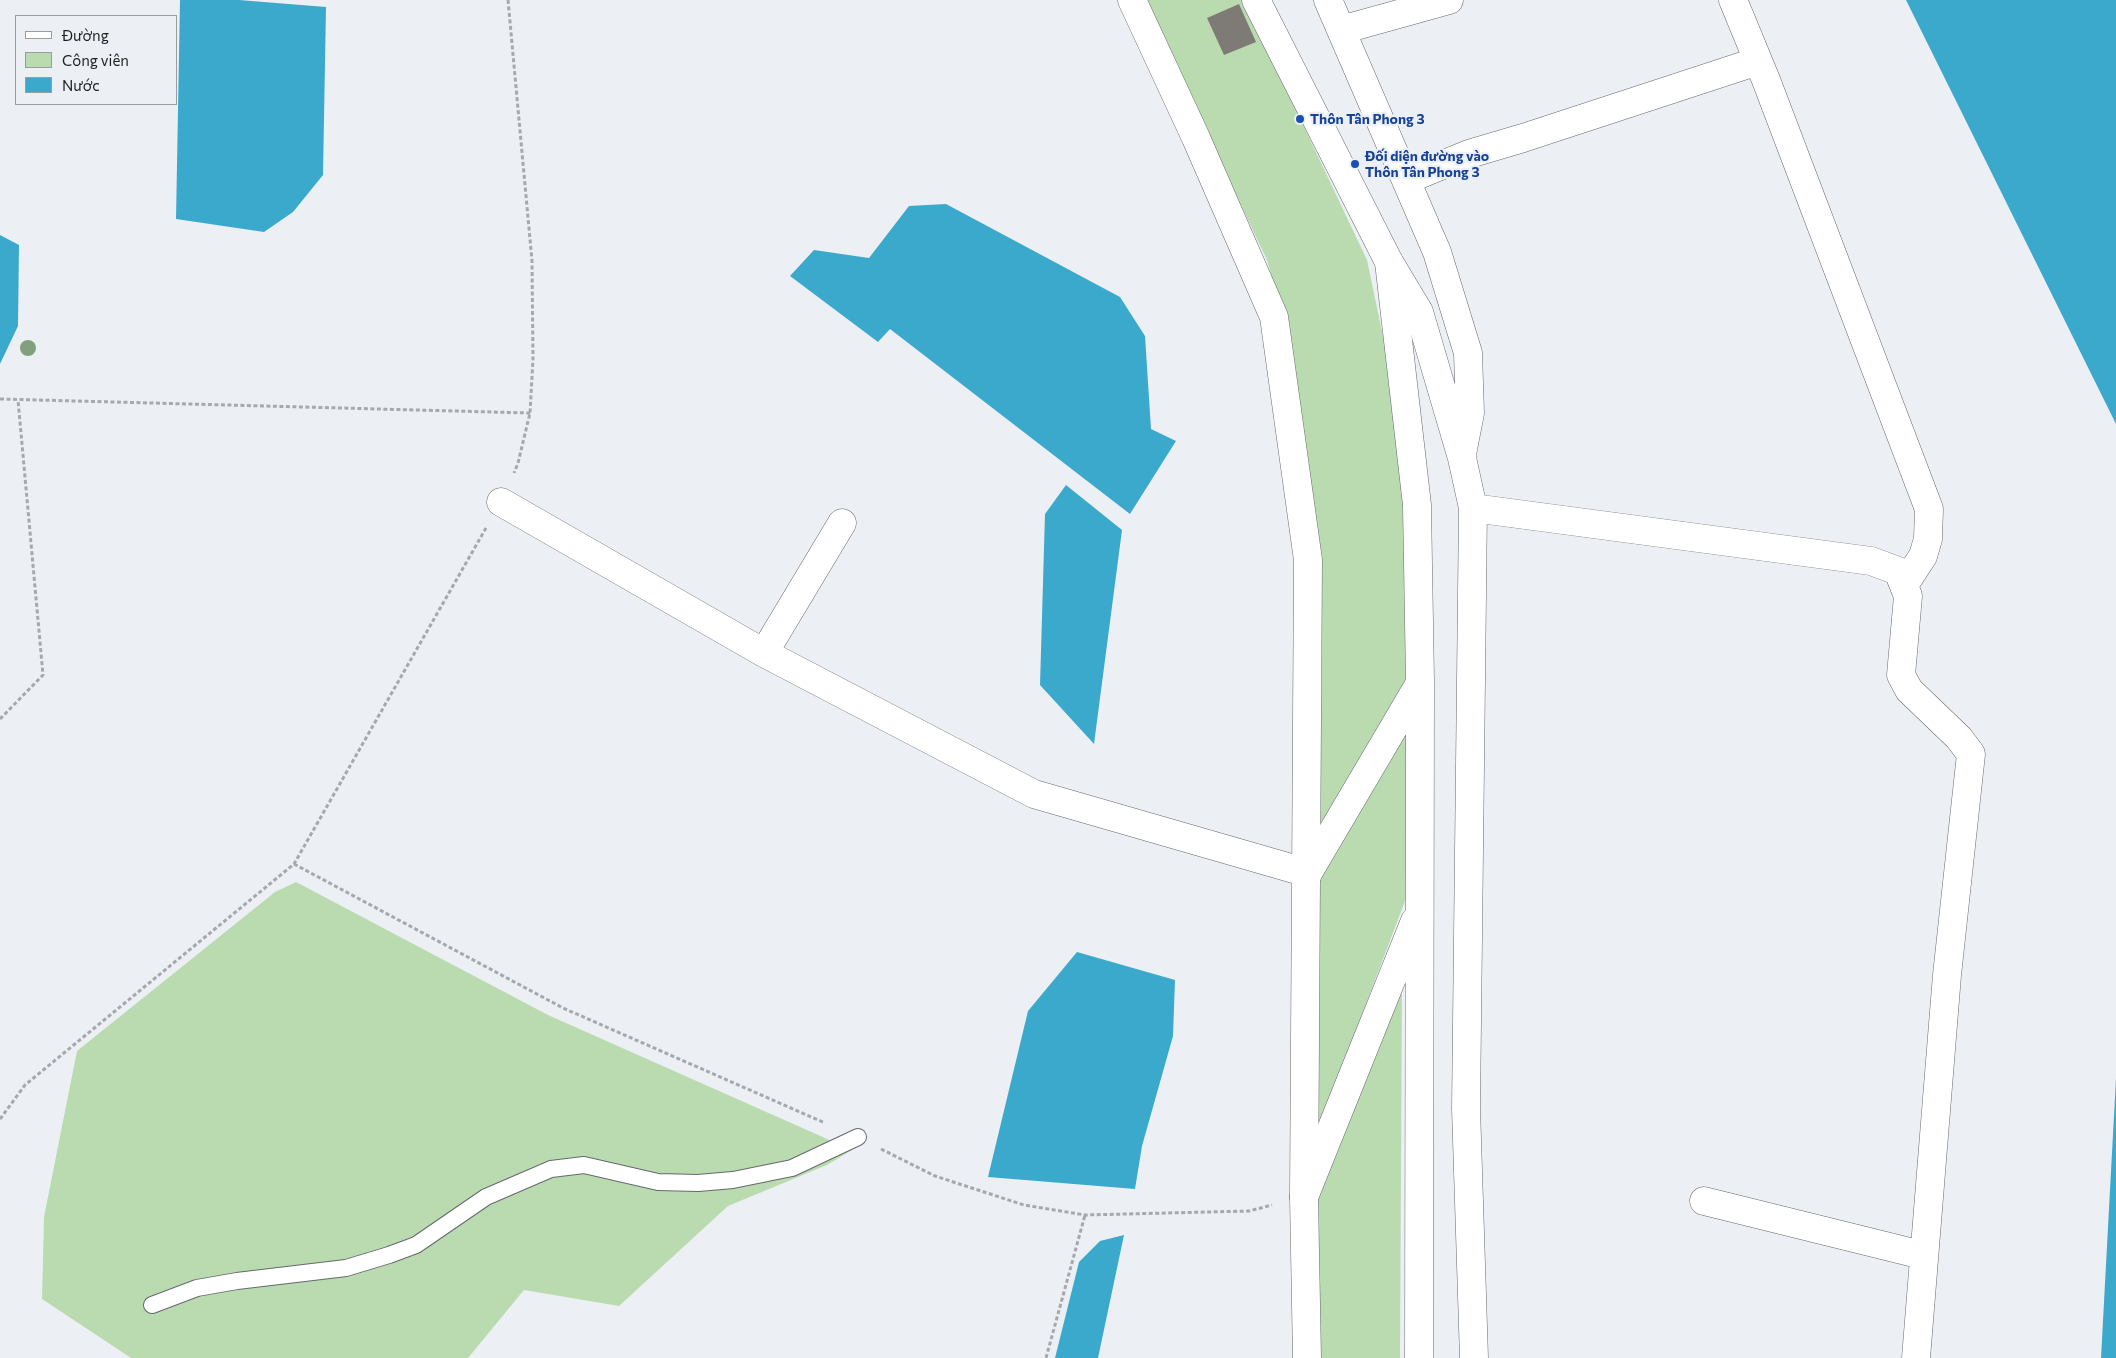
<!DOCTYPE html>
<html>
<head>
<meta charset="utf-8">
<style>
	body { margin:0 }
	#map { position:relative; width:2116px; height:1358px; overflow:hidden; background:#ecf0f5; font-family:Commissioner,sans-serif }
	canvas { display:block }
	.legend { position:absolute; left:15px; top:15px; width:162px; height:90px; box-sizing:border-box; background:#ecf0f5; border:1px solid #999ca0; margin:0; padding:6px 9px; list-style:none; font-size:15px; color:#1d1e20 }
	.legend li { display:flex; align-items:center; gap:10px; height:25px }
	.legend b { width:25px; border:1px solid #999ca0 }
</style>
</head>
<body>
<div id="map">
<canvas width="2116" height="1358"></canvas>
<ul class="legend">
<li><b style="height:6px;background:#fff"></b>Đường</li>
<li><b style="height:14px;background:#badbb0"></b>Công viên</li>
<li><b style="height:14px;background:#3ba9cc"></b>Nước</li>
</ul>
</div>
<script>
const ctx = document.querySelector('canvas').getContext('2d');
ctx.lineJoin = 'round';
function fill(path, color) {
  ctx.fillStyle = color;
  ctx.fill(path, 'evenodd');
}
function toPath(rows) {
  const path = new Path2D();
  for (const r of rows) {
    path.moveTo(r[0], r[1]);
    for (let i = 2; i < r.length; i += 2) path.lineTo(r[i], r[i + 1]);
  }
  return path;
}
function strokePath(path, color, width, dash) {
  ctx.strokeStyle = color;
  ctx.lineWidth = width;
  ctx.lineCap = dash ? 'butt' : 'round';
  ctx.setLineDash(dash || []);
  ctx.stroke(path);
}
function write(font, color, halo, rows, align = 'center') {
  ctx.font = font + ' Commissioner,sans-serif';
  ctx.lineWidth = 4.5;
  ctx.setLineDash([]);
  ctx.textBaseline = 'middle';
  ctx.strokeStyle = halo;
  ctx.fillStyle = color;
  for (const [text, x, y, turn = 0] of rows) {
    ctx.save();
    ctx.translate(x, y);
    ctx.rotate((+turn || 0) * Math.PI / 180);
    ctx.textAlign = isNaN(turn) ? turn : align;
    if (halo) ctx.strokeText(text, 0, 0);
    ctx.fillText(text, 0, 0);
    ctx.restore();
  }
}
const green = toPath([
	[1144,0,1244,0,1367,260,1393,384,1404,509,1406,686,1317,845,1322,685,1321,566,1284,318,1267,260],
	[1404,723,1413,724,1410,888,1315,1138,1315,875],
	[296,882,548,1015,852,1150,827,1165,728,1206,619,1306,524,1290,468,1358,131,1358,42,1299,44,1217,77,1051,275,892],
	[1402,987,1400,1358,1317,1358,1314,1206]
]);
const water = toPath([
	[180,0,239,0,326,7,323,175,293,212,264,232,176,219],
	[1906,0,2116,0,2116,424],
	[946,204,1120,297,1145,336,1151,429,1176,441,1130,514,890,329,878,342,790,276,814,250,869,258,909,206],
	[0,235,19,245,18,326,0,364],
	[1066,485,1122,530,1094,744,1040,685,1045,514],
	[1077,952,1175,980,1173,1036,1142,1146,1135,1189,988,1177,1028,1011],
	[2116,1078,2116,1358,2101,1358],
	[1124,1235,1098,1358,1055,1358,1079,1262,1100,1241]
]);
const building = toPath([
	[1239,4,1256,42,1224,55,1207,18]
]);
const path = toPath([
	[508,0,532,261,533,359,530,413,518,463,514,473],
	[0,399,530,413],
	[0,719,43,675,18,400],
	[294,864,563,1008,825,1123],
	[0,1119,25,1085,294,864,486,528],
	[881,1149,935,1176,1024,1205,1085,1215,1249,1211,1272,1205],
	[1046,1358,1085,1215]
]);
const lane = toPath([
	[152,1305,197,1288,237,1281,346,1268,389,1255,416,1245,486,1197,551,1169,584,1165,658,1182,698,1183,733,1180,792,1168,858,1137]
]);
const street = toPath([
	[1132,0,1196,138,1274,317,1308,560,1304,1197,1307,1358],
	[1328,0,1437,252,1468,353,1470,413,1462,454],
	[1733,0,1766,80,1929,509,1928,539,1923,556,1904,585],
	[1341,30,1449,0],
	[1406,180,1469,154,1523,138,1758,61],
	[1389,262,1419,312,1462,458,1473,508,1871,561,1898,571,1908,596,1901,675,1909,690,1959,738,1971,754,1947,975,1916,1358],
	[501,502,764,653,1034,794,1308,873],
	[1473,508,1466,1108,1474,1358],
	[764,653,842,523],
	[1704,1201,1922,1255]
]);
const secondary = toPath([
	[1256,0,1389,262,1417,505,1420,681,1419,1358],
	[1308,873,1420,683],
	[1304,1197,1415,921]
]);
const trees = [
	[28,348]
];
const markers = [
	[1300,119,5,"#1a4fb4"],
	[1355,164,5,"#1a4fb4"]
];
const transitNames = [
	["Thôn Tân Phong 3",1310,119],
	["Đối diện đường vào",1365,156],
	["Thôn Tân Phong 3",1365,172]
];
fill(green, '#badbb0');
fill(water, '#3ba9cc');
fill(building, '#7e7b76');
strokePath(lane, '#66696d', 18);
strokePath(street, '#66696d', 29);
strokePath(secondary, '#66696d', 29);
strokePath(path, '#a6a8ac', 3, [4, 2.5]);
strokePath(lane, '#fff', 16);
strokePath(street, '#fff', 28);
strokePath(secondary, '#fff', 28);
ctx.fillStyle = '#82a07e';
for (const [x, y] of trees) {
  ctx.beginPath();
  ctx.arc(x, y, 8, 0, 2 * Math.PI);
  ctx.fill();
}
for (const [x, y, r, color] of markers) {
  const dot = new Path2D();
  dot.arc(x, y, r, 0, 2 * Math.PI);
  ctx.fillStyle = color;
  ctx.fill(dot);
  strokePath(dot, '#ecf0f5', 2);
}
write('bold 14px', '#164399', '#ecf0f5', transitNames, 'left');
</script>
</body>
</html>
